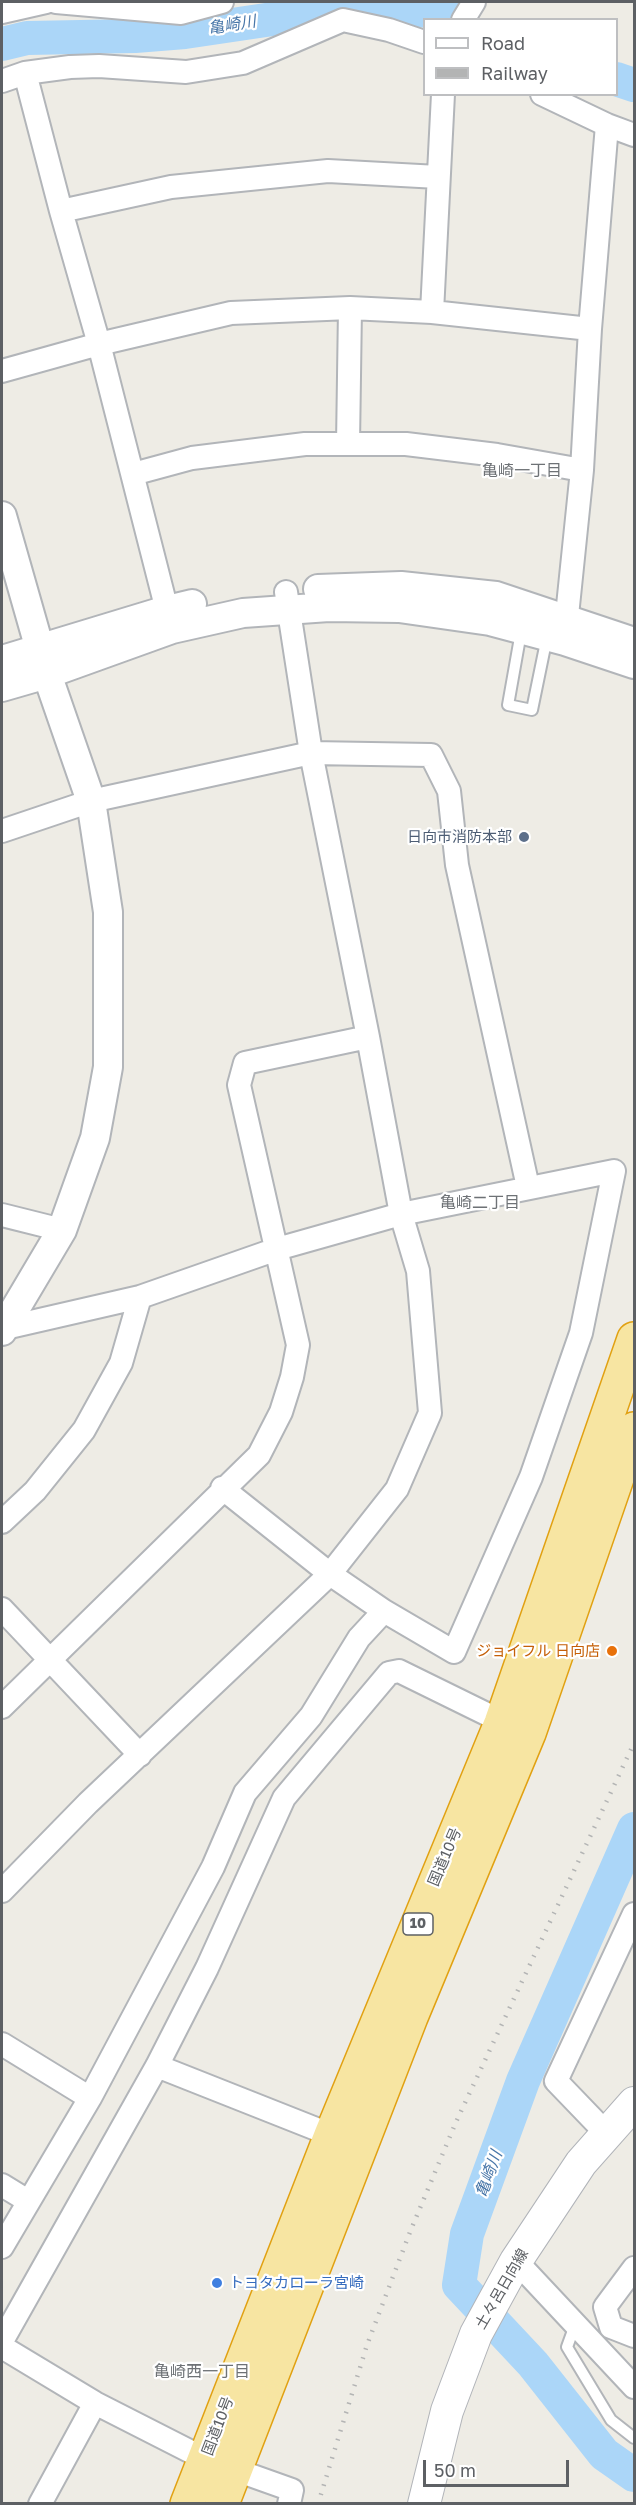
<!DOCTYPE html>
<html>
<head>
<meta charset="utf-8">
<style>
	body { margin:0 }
	#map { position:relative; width:636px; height:2505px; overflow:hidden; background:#eeece5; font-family:"Golos Text",sans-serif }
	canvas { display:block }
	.frame { position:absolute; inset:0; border:3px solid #5d6064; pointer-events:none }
	.legend { position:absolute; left:423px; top:18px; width:195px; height:78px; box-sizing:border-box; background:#fff; border:2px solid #bebfc1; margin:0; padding:8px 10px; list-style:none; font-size:18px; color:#5d6064 }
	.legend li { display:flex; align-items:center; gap:12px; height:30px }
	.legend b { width:30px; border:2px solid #bebfc1 }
	.scale { position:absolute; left:423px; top:2460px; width:146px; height:27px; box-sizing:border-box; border:3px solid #5d6064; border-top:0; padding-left:8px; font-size:18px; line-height:21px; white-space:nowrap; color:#5d6064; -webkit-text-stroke:4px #fff; paint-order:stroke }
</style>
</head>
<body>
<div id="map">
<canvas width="636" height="2505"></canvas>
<div class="frame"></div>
<ul class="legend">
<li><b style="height:8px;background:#fff"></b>Road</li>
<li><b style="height:8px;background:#b3b4b4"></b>Railway</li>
</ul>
<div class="scale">50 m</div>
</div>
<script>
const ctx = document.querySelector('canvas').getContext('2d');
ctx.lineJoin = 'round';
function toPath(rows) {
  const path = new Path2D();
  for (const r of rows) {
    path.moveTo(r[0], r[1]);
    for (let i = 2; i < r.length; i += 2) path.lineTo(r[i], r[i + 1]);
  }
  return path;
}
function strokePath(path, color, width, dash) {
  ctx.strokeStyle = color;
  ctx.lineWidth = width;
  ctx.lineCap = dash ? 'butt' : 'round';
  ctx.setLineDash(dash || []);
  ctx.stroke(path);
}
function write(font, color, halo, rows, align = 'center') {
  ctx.font = font + ' "Golos Text","Noto Sans JP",sans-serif';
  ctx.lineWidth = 4.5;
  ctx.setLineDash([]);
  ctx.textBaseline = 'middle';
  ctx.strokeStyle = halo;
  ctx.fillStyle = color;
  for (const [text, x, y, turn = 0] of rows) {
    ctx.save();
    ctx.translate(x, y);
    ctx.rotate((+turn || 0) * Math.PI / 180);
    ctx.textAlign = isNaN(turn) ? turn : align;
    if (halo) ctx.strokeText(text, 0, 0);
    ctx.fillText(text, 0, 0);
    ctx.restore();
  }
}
const river = toPath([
	[2,44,27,38,135,36,185,32,374,4,449,14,461,20],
	[616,79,634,85],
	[634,1829,523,2081,467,2234,459,2285,533,2364,604,2454,634,2475]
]);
const service = toPath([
	[521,632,508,705,532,710,547,637],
	[575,2325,567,2347,611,2420,634,2438]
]);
const minor = toPath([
	[56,2,181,13,222,2],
	[2,12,46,2],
	[463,20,474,2],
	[25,73,61,211,99,344,171,626],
	[2,81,25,73,70,67,99,66,186,72,243,63,343,20,389,30,424,42],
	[542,94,607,125,634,135],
	[61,211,171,187,328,171,438,177],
	[432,312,443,94],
	[2,371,99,344,231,313,350,308,432,312,590,329],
	[348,444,350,308],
	[133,474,192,458,305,444,406,444,497,455,582,470],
	[565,635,582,470,590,329,607,125],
	[2,831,91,801,311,753,431,755,449,791,457,865,528,1187],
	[2,1215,62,1230],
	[5,1328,140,1297,277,1249,401,1214,614,1171,581,1333,531,1477,454,1652,384,1611,330,1574,222,1488],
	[2,1522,35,1491,84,1430,121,1363,140,1297],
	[2,1609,140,1755],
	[2,1707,259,1455,281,1412,292,1377,298,1345,239,1085,245,1063,368,1037],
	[2,1891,88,1803,330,1574,397,1489,430,1413,418,1271,401,1214,368,1037,311,753,286,592],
	[2,2044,90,2098],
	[157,2066,344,2140],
	[607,2134,556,2081,634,1914],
	[2,2185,28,2201],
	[2,2247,90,2098,213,1867,245,1793,311,1716,359,1638,384,1611],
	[516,2261,634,2387],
	[634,2268,605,2307,611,2327,634,2336],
	[2,2341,157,2066,207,1968,284,1798,389,1673,399,1671,513,1727],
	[2,2347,95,2403,205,2459,292,2490,289,2504],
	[40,2504,95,2403]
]);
const tertiary = toPath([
	[2,516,47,674,91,801,108,912,108,1067,95,1138,62,1230,2,1331],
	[318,589,401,586,496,596,634,642],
	[2,660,167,610,192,604],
	[2,687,47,674,172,629,243,613,329,607,399,608,490,621,565,641,634,664]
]);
const secondary = toPath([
	[424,2504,447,2411,476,2334,516,2261,581,2163,634,2103]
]);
const trunk = toPath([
	[187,2504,331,2135,501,1723,634,1339],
	[222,2504,411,2017,529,1733,634,1429]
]);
const rail = toPath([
	[318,2504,367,2345,410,2232,456,2122,634,1743]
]);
const markers = [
	[524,837,6,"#5c6f8a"],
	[612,1651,6,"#e8710a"],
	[217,2283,6,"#3f7fe0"]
];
const shields = [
	[418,1924,30]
];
const shieldNames = [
	["10",418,1924]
];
const serviceNames = [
	["日向市消防本部",512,837]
];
const foodNames = [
	["ジョイフル 日向店",600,1651]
];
const streetNames = [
	["国道10号",445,1857,-67],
	["土々呂日向線",502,2289,-60],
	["国道10号",218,2426,-69]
];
const shopNames = [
	["トヨタカローラ宮崎",229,2283]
];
const waterNames = [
	["亀崎川",232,25,-9],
	["亀崎川",489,2174,-70]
];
const neighbourhoodNames = [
	["亀崎一丁目",522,471],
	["亀崎二丁目",480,1203],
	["亀崎西一丁目",202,2372]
];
strokePath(river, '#abd6f8', 34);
strokePath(service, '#b2b5b9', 14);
strokePath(minor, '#b2b5b9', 26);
strokePath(tertiary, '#b2b5b9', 32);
strokePath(secondary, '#b1b4b9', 34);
strokePath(trunk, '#e1a112', 36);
strokePath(service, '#fff', 10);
strokePath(minor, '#fff', 22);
strokePath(tertiary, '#fff', 28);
strokePath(secondary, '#fff', 32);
strokePath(trunk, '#f7e5a2', 33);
strokePath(rail, '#b3b4b4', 4.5, [1.5, 8]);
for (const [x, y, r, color] of markers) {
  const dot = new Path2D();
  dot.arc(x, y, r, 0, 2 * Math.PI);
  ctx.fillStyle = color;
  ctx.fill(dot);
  strokePath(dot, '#fff', 2);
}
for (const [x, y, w] of shields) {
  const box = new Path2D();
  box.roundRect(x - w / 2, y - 11, w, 22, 4.5);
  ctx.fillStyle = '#fff';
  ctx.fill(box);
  strokePath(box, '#5d6064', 1.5);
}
write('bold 14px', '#5d6064', null, shieldNames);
write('15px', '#4e5e75', '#fff', serviceNames, 'right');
write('15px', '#c56008', '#fff', foodNames, 'right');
write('15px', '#5d6064', '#fff', streetNames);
write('15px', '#366cbe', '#fff', shopNames, 'left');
write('italic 16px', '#4977a9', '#fff', waterNames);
write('16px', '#6e7276', '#fff', neighbourhoodNames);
</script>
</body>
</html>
